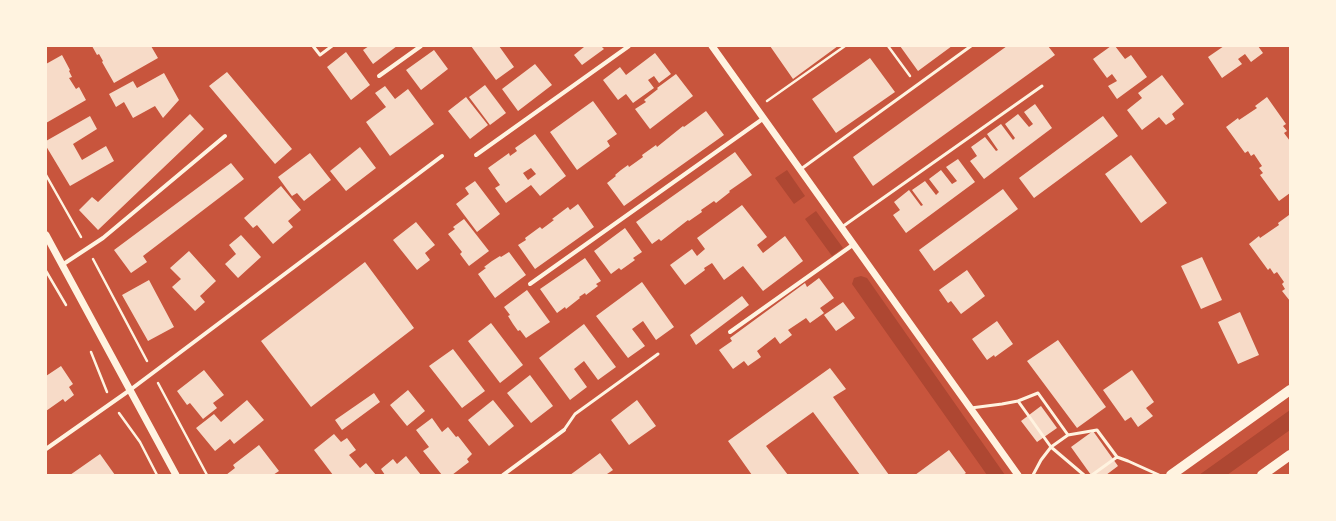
<!DOCTYPE html>
<html>
<head>
<meta charset="utf-8">
<style>
	body { margin:0 }
	#map { position:relative; width:1336px; height:521px; overflow:hidden; background:#c8553d; font-family:"Work Sans",sans-serif }
	canvas { display:block }
	.frame { position:absolute; inset:0; border:47px solid #fff3e0; pointer-events:none }
</style>
</head>
<body>
<div id="map">
<canvas width="1336" height="521"></canvas>
<div class="frame"></div>
</div>
<script>
const ctx = document.querySelector('canvas').getContext('2d');
ctx.lineJoin = 'round';
function fill(path, color) {
  ctx.fillStyle = color;
  ctx.fill(path, 'evenodd');
}
function toPath(rows) {
  const path = new Path2D();
  for (const r of rows) {
    path.moveTo(r[0], r[1]);
    for (let i = 2; i < r.length; i += 2) path.lineTo(r[i], r[i + 1]);
  }
  return path;
}
function strokePath(path, color, width, dash) {
  ctx.strokeStyle = color;
  ctx.lineWidth = width;
  ctx.lineCap = dash ? 'butt' : 'round';
  ctx.setLineDash(dash || []);
  ctx.stroke(path);
}
const green = toPath([
	[787,170,805,196,794,204,775,178],
	[816,211,843,248,832,256,805,219],
	[861,276,867,278,1005,475,987,475,852,284,854,278],
	[1290,410,1290,430,1227,475,1199,475]
]);
const building = toPath([
	[92,46,151,46,158,58,114,83,102,62,103,61,99,54,97,55],
	[369,46,397,46,373,64,363,50],
	[471,46,499,46,514,67,496,80],
	[583,46,601,46,604,49,582,65,574,55,584,47],
	[770,46,838,46,793,79],
	[900,46,952,46,918,71],
	[1007,46,1048,46,1055,55,873,186,853,157],
	[1111,46,1115,46,1125,59,1131,55,1147,77,1117,99,1108,86,1117,81,1112,74,1107,78,1093,59],
	[1224,46,1258,46,1263,53,1251,62,1245,54,1238,59,1242,64,1222,78,1208,57],
	[434,50,448,69,421,90,406,70],
	[346,52,370,85,351,100,327,67],
	[655,53,671,74,659,83,654,76,648,80,654,88,633,103,626,94,618,100,603,80,620,67,626,75],
	[62,55,70,70,69,71,72,77,69,78,76,89,79,87,86,100,46,123,46,64],
	[870,58,895,92,836,133,812,99],
	[535,64,552,85,518,111,502,89],
	[227,72,292,149,275,164,209,86],
	[164,73,179,100,163,118,155,106,133,118,124,102,116,107,109,94,133,81,137,88],
	[676,74,693,96,650,129,635,109,646,102,644,100,658,89,657,88],
	[1162,75,1184,104,1172,114,1175,119,1166,125,1159,117,1142,130,1127,110,1142,98,1138,93],
	[485,85,506,113,490,125,469,97],
	[385,86,395,99,408,89,434,124,390,156,366,122,386,107,375,93],
	[466,97,488,125,470,139,448,111],
	[1267,97,1286,124,1283,126,1287,131,1284,133,1290,141,1290,193,1279,201,1260,175,1263,173,1259,168,1262,166,1254,154,1251,156,1248,151,1245,153,1226,127,1238,118,1239,120,1257,108,1255,106],
	[593,101,617,134,607,141,610,146,577,170,550,132],
	[1035,104,1052,128,984,179,970,161,977,156,971,147,985,137,996,151,998,150,987,134,1001,124,1013,140,1015,138,1005,124,1018,114,1029,127,1033,124,1024,112],
	[706,111,724,135,624,206,607,183,616,176,615,175,621,170,628,165,629,167,643,157,642,155,656,145,657,147,683,126,684,127],
	[190,114,204,129,98,230,79,210,92,197,98,202],
	[90,116,97,129,73,144,82,160,106,146,114,161,70,186,46,146,46,141],
	[1103,116,1118,136,1034,198,1019,178],
	[535,134,566,176,540,196,531,185,506,203,495,188,500,185,488,168,509,153,510,156,517,151,515,148],
	[531,168,536,174,528,180,523,173],
	[360,147,376,168,346,191,330,171],
	[735,152,752,175,729,191,730,192,716,203,714,201,701,210,702,212,689,221,688,220,661,241,659,239,652,244,636,222],
	[310,153,331,180,304,201,297,193,292,196,278,177],
	[1131,155,1167,203,1141,223,1105,174],
	[958,159,975,182,906,233,893,215,900,210,894,202,909,190,921,206,923,205,912,190,925,181,936,195,939,192,929,179,941,170,952,184,957,181,946,167],
	[231,163,244,179,143,256,147,262,131,273,114,250],
	[475,181,500,214,477,232,456,204,469,194,465,188],
	[281,186,301,210,288,221,293,227,273,244,257,225,253,228,244,218],
	[1003,189,1018,209,934,271,919,250],
	[578,204,594,227,535,269,518,245,526,240,525,238,540,227,542,229,554,220,552,219,568,207,570,210],
	[742,205,767,237,757,245,763,253,785,236,803,261,763,291,743,266,724,280,712,263,704,268,705,270,685,285,670,265,692,249,697,256,705,249,697,238],
	[1289,215,1290,217,1290,301,1282,291,1285,289,1282,284,1284,282,1277,272,1274,274,1270,268,1268,270,1249,244,1259,236,1260,238,1279,225,1278,223],
	[464,219,489,251,469,266,460,254,462,252,448,234,455,229,453,227],
	[416,222,435,245,425,253,430,260,417,270,393,240],
	[625,228,642,252,633,258,635,260,621,270,619,268,611,274,594,251],
	[241,235,261,257,238,278,225,264,236,254,229,245],
	[189,251,216,281,200,296,205,302,195,311,172,287,181,279,170,268],
	[509,252,526,275,495,298,478,274,486,268,484,267,492,261,500,256,501,257],
	[1202,257,1222,300,1201,309,1181,266],
	[585,258,601,281,596,284,598,286,586,295,585,293,579,297,580,298,566,309,565,307,557,313,540,289],
	[365,262,414,328,311,407,261,341],
	[967,270,985,296,961,314,951,301,948,303,939,290],
	[819,278,834,298,820,308,824,313,810,323,806,318,788,330,792,335,780,344,775,337,757,351,761,357,748,366,744,361,733,369,719,350,732,341,730,338,805,283,807,287],
	[149,280,174,327,148,341,122,295],
	[642,282,674,327,656,340,643,321,632,329,645,346,628,358,596,316],
	[527,290,550,322,526,338,520,330,518,331,513,324,508,316,510,315,504,307],
	[742,296,749,305,696,345,690,335],
	[843,302,855,318,836,331,824,315],
	[1240,312,1259,355,1238,364,1218,322],
	[997,321,1013,344,995,357,994,355,987,360,972,339],
	[491,323,523,365,500,383,468,341],
	[584,324,616,367,598,380,584,361,574,369,587,387,570,400,539,358],
	[1058,340,1106,407,1077,428,1027,361],
	[453,349,485,391,462,408,429,366],
	[61,366,73,384,69,387,74,395,65,402,63,399,46,411,46,376],
	[830,368,846,389,833,397,889,475,860,475,813,412,766,446,788,475,752,475,728,441],
	[204,370,224,395,213,403,217,408,203,419,190,403,187,405,177,391],
	[1132,370,1154,402,1146,408,1153,416,1138,427,1131,417,1125,421,1103,390],
	[530,375,553,406,531,423,507,393],
	[408,390,425,411,407,426,390,405],
	[374,393,380,402,342,430,335,420],
	[247,400,264,420,234,444,230,439,215,451,196,428,214,414,221,422],
	[493,400,514,426,489,446,468,420],
	[637,400,656,426,629,445,611,420],
	[1041,406,1057,428,1037,442,1021,421],
	[432,418,442,432,448,427,456,437,458,436,472,454,467,459,469,462,452,475,442,475,423,451,429,447,416,430],
	[1093,431,1118,466,1106,475,1091,475,1071,447],
	[334,434,341,442,347,438,356,450,349,455,360,468,366,463,376,475,333,475,314,450],
	[259,445,279,471,273,475,226,475,235,468,233,465],
	[949,450,966,473,963,475,915,475],
	[600,453,613,470,607,474,608,475,570,475],
	[100,454,115,475,70,475],
	[406,456,421,475,385,475,381,469,393,459,397,464]
]);
const path = toPath([
	[888,46,910,76],
	[767,101,845,46],
	[46,175,81,237],
	[93,259,147,361],
	[46,271,66,305],
	[91,352,107,392],
	[158,383,207,475],
	[119,413,140,442,157,475]
]);
const service = toPath([
	[313,46,320,55,332,46],
	[801,169,971,46],
	[842,227,1042,86],
	[1018,401,1038,393,1068,435,1097,430,1117,457,1128,461,1159,475],
	[971,408,1002,404,1018,401,1051,447,1041,460,1033,475],
	[564,430,575,414,658,354],
	[1068,435,1051,447,1084,475],
	[1092,475,1117,457]
]);
const minor = toPath([
	[379,76,421,46],
	[476,155,629,46],
	[62,265,103,238,225,136],
	[530,284,764,118],
	[730,332,854,244],
	[46,449,130,390,442,156],
	[503,475,564,430]
]);
const tertiary = toPath([
	[712,46,1018,475],
	[46,235,176,475]
]);
const primary = toPath([
	[1171,475,1290,390],
	[1262,475,1290,455]
]);
fill(green, '#ae4732');
fill(building, '#f7dbc8');
strokePath(path, '#fff3e0', 2.5);
strokePath(service, '#fff3e0', 3);
strokePath(minor, '#fff3e0', 4);
strokePath(tertiary, '#fff3e0', 7);
strokePath(primary, '#fff3e0', 10);
</script>
</body>
</html>
